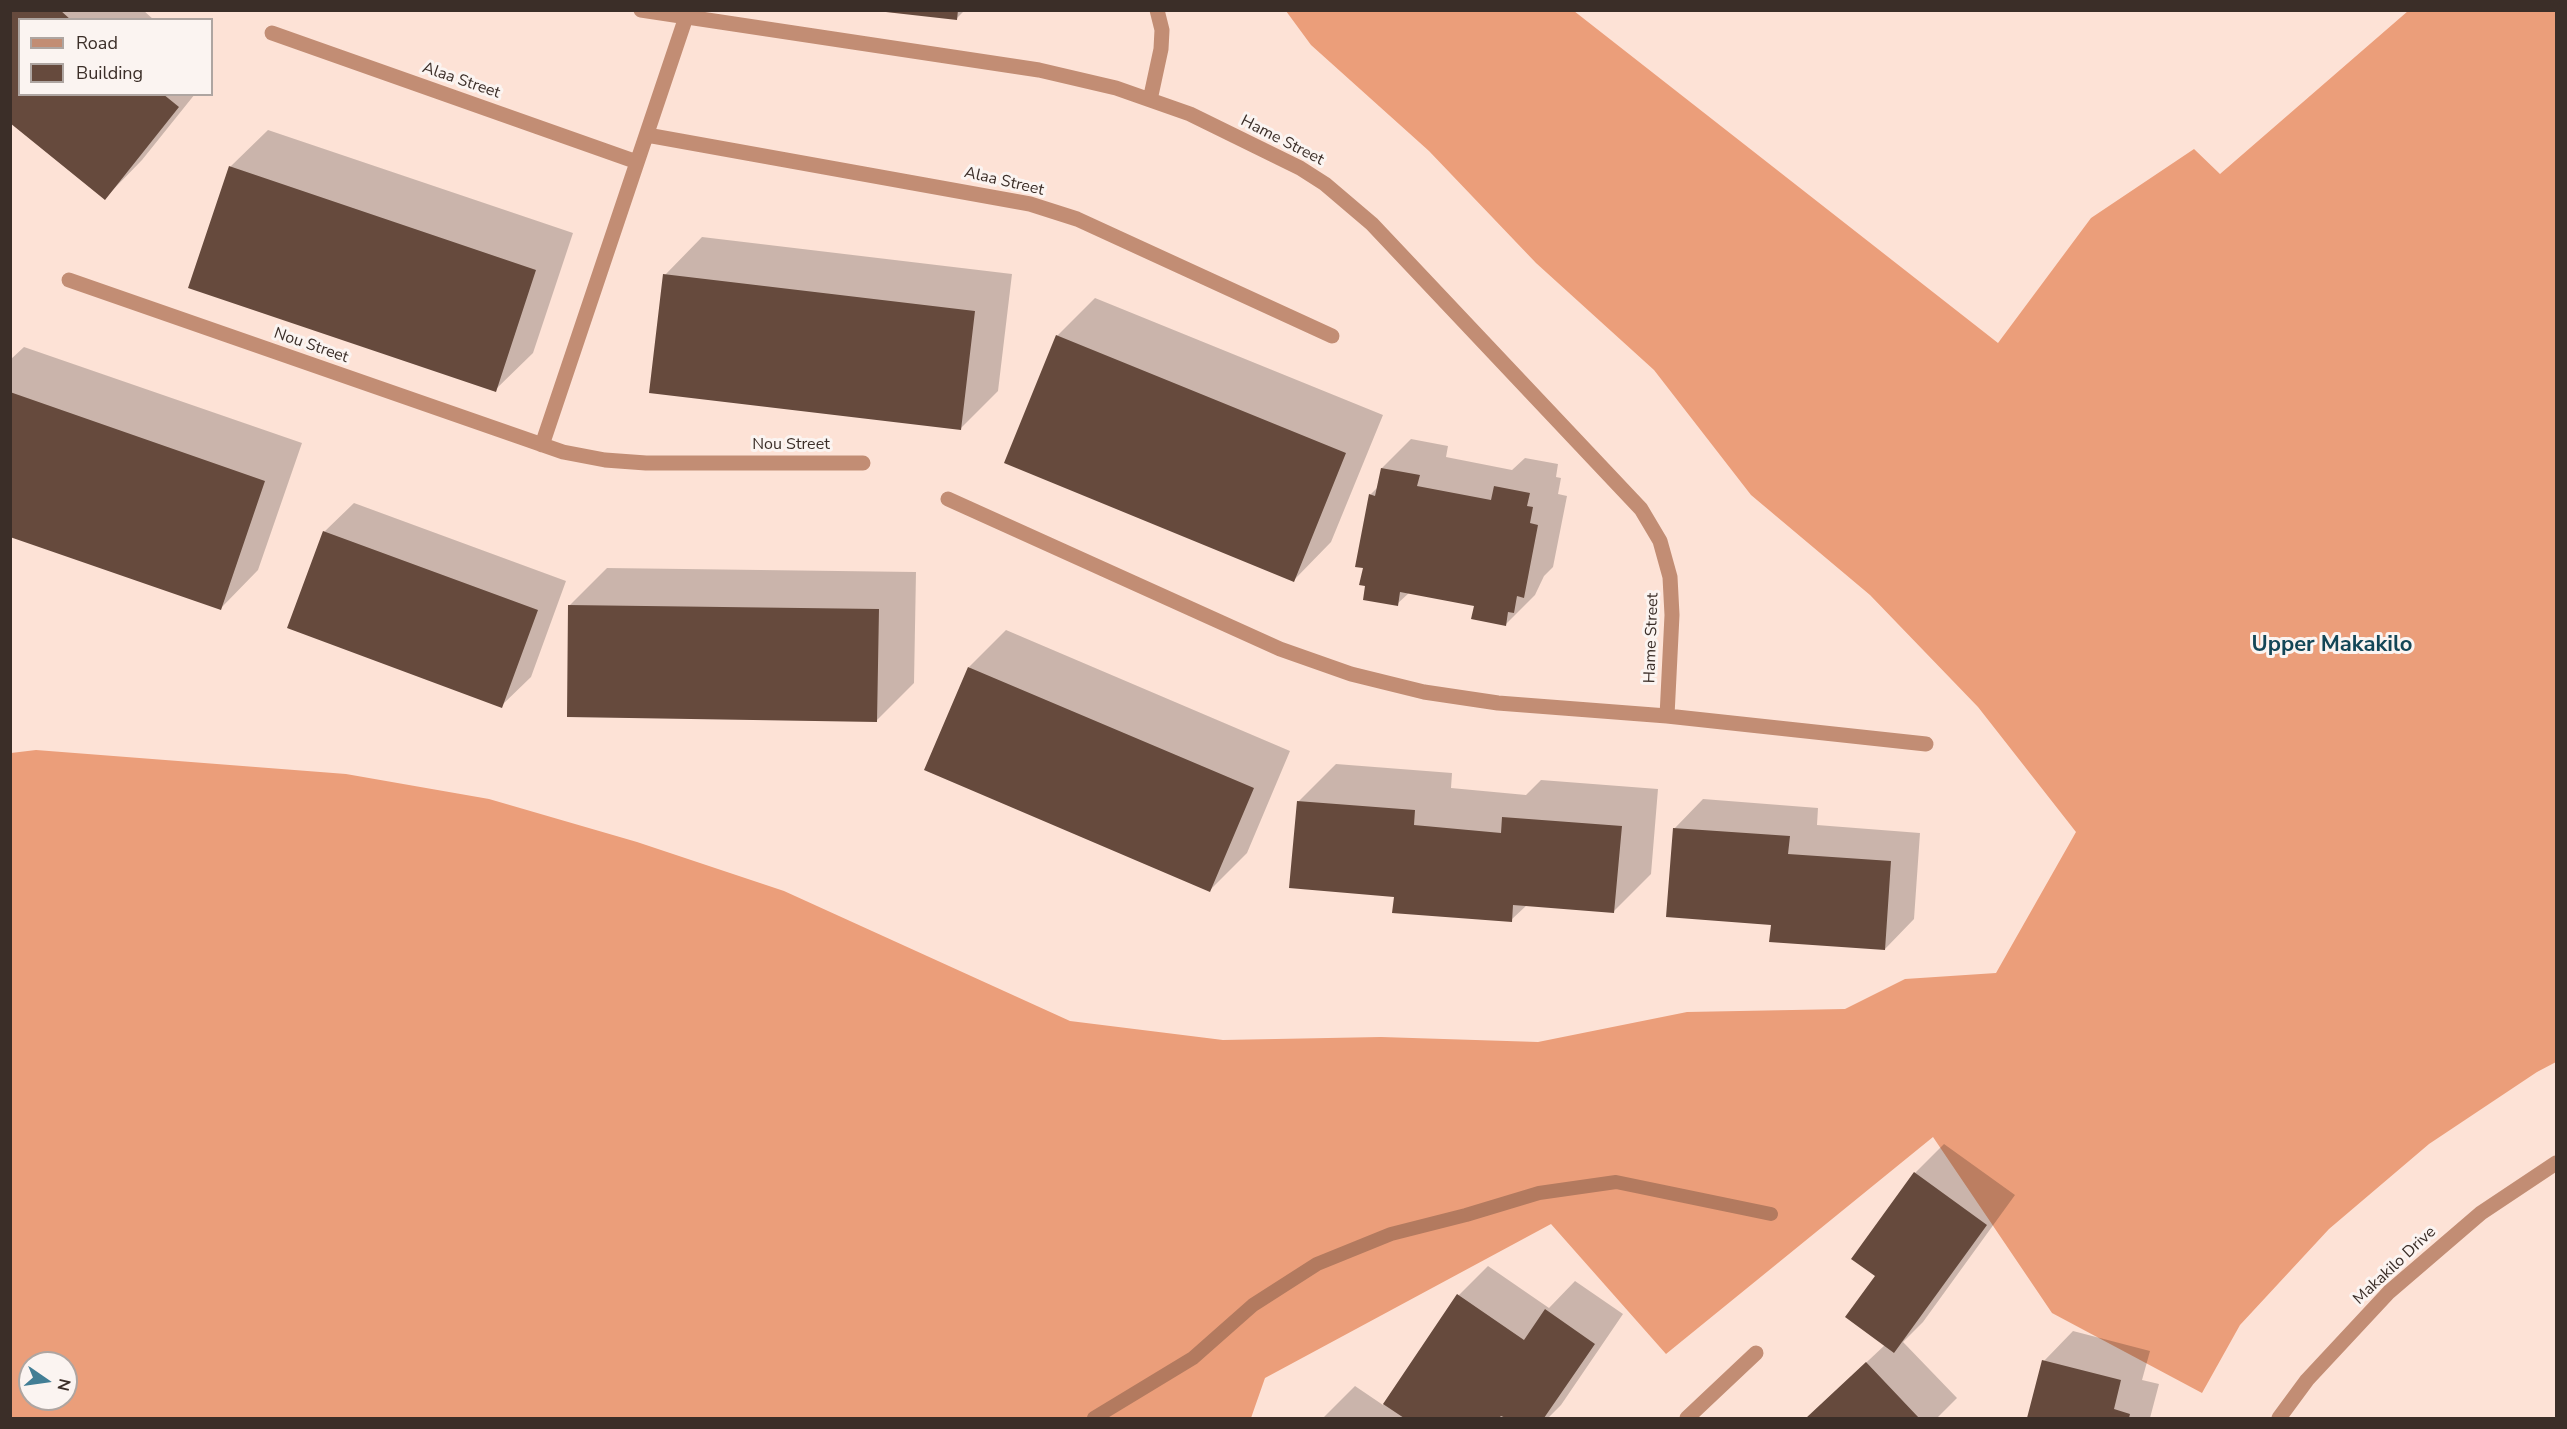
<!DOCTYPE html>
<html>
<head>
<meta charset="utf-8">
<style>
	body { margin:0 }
	#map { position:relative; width:2567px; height:1429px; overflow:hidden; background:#fde2d6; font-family:"Nunito Sans",sans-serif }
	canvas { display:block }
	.frame { position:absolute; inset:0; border:12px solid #3b2e28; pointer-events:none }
	.legend { position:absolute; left:18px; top:18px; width:195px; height:78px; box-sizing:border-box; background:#fbf4f1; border:2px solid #aea5a1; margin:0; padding:8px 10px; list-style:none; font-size:18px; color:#3b2e28 }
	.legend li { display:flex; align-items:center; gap:12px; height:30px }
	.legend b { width:30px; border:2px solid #aea5a1 }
	.north { position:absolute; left:18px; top:1351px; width:60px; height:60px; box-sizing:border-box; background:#fbf4f1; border:2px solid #aea5a1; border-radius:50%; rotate:103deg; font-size:16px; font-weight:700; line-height:24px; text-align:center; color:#3b2e28 }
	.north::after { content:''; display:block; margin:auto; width:21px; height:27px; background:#427e95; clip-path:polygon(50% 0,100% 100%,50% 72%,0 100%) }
</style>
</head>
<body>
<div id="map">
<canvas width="2567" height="1429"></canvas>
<div class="frame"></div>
<ul class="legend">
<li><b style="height:8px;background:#c28d74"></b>Road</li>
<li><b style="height:16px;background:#664a3d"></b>Building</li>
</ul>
<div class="north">N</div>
</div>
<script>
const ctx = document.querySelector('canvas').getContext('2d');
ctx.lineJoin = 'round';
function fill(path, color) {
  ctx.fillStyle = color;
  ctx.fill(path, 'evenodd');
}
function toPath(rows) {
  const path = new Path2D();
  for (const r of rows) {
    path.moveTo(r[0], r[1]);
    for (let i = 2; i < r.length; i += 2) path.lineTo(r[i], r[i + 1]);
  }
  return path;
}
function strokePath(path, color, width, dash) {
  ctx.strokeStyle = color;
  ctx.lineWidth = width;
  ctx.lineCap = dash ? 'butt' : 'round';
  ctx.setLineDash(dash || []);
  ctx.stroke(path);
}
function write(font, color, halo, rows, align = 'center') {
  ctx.font = font + ' "Nunito Sans",sans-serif';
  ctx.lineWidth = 6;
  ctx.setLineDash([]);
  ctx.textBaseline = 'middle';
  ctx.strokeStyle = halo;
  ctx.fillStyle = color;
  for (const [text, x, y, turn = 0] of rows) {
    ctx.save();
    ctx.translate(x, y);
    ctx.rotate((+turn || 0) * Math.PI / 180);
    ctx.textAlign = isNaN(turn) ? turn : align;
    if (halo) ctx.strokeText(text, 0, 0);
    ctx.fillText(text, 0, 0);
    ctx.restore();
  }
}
const forest = toPath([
	[1286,11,1574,11,1998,343,2091,218,2194,149,2220,174,2408,11,2556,11,2556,1062,2537,1072,2429,1144,2329,1229,2240,1325,2202,1393,2052,1313,1933,1137,1666,1354,1551,1224,1265,1378,1251,1418,11,1418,11,753,36,750,346,774,489,799,637,842,784,891,1070,1021,1223,1040,1381,1037,1538,1042,1687,1012,1845,1009,1905,979,1996,973,2076,832,1978,707,1870,595,1751,495,1654,370,1536,263,1429,151,1311,45],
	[30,1363,66,1363,66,1399,30,1399]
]);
const shadow = toPath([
	[10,10,143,10,154,20,20,20,20,94,195,94,142,160,105,198,10,121],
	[866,10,965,10,957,18],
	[268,130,573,233,533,353,495,390,230,167],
	[702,237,1012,274,998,391,961,428,665,275],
	[1095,298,1383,415,1331,542,1294,580,1057,336],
	[24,347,302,443,258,570,221,608,10,535,10,360],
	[1411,439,1448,446,1446,457,1512,470,1525,458,1558,464,1556,477,1561,478,1558,494,1567,496,1553,567,1544,576,1535,595,1506,624,1475,605,1410,592,1397,604,1367,585,1365,567,1370,495,1378,487,1382,468],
	[354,503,566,581,531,677,501,706,324,532],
	[607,568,916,572,914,683,877,720,570,605],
	[1006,630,1290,751,1247,853,1210,890,969,667],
	[1336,764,1452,773,1451,788,1526,795,1541,780,1658,789,1651,874,1614,911,1527,905,1511,920,1395,895,1298,802],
	[1703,799,1818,808,1817,825,1920,833,1914,919,1885,949,1674,829],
	[1944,1144,2015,1195,1923,1322,1903,1342,1957,1398,1937,1418,1807,1418,1885,1345,1877,1276,1915,1173],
	[1488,1266,1549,1308,1575,1281,1623,1314,1561,1405,1548,1418,1323,1418,1355,1386,1383,1405,1459,1295],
	[2073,1331,2150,1351,2142,1380,2159,1384,2150,1418,2029,1418,2044,1361]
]);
const stream = toPath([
	[1094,1418,1193,1358,1253,1305,1317,1264,1391,1234,1466,1215,1539,1193,1616,1182,1771,1214]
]);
const building = toPath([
	[10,10,60,10,71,20,20,20,20,94,163,94,179,107,105,200,10,123],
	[868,10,958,10,957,20],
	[229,166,536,270,496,392,188,288],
	[663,274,975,311,961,430,649,393],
	[1056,335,1346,453,1294,582,1004,463],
	[10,392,265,481,221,610,10,537],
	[1381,468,1420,475,1417,486,1491,500,1494,486,1530,493,1527,506,1533,507,1530,523,1538,525,1524,598,1517,596,1514,613,1508,612,1506,626,1471,619,1474,606,1400,592,1398,606,1363,600,1365,586,1359,585,1363,568,1355,567,1369,494,1375,496],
	[323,531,538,610,502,708,287,628],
	[568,605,879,609,877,722,567,717],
	[968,667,1254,788,1210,892,924,770],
	[1297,801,1415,810,1414,825,1501,833,1502,817,1622,826,1614,913,1513,905,1512,922,1392,913,1394,897,1289,888],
	[1673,828,1790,836,1788,854,1891,861,1885,950,1769,942,1771,925,1666,917],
	[1914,1172,1987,1225,1894,1353,1845,1317,1875,1276,1851,1259],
	[1457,1294,1524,1340,1545,1309,1595,1344,1544,1418,1506,1418,1501,1416,1499,1418,1404,1418,1383,1404],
	[2042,1360,2121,1380,2114,1409,2130,1414,2129,1418,2027,1418],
	[1866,1362,1919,1418,1806,1418]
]);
const service = toPath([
	[641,10,1039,70,1116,88,1190,114,1300,168,1325,184,1372,224,1641,509,1660,541,1670,577,1672,615,1667,716,1926,744],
	[272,33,637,162],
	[1150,100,1161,49,1162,30,1157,10],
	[647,135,1030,204,1077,219,1332,336],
	[69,280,563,452,605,460,646,463,863,463],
	[542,445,686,17],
	[948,499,1280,649,1351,674,1424,692,1498,703,1667,716]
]);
const minor = toPath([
	[1687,1418,1756,1353]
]);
const tertiary = toPath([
	[2279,1418,2307,1380,2389,1292,2481,1213,2556,1163]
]);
const streetNames = [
	["Alaa Street",461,81,19],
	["Hame Street",1282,141,27],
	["Alaa Street",1004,182,13],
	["Nou Street",311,346,19],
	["Nou Street",791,445],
	["Hame Street",1652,638,-88],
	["Makakilo Drive",2395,1266,-43]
];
const districtNames = [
	["Upper Makakilo",2332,646]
];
fill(forest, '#eb9e7a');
fill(shadow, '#0003');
strokePath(stream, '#b37a5f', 14);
fill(building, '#664a3d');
strokePath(service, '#c28d74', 15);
strokePath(minor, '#c28d74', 15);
strokePath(tertiary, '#c28d74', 15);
write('16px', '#3b2e28', '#fbf4f1', streetNames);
write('bold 22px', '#134657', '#fbf4f1', districtNames);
</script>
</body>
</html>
